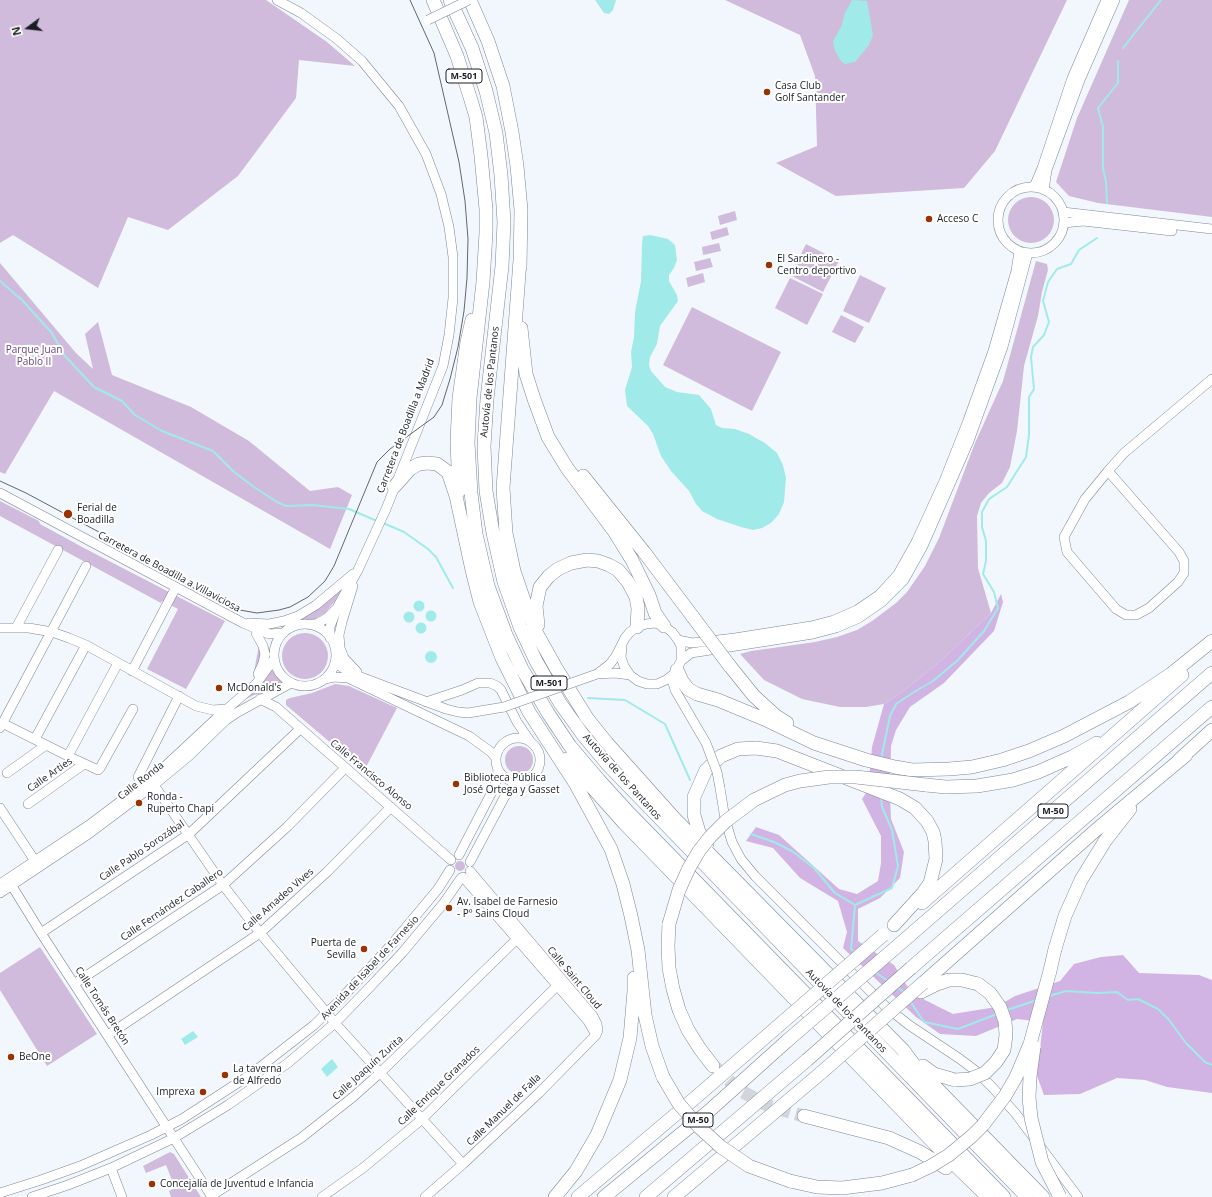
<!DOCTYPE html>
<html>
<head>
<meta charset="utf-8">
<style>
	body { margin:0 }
	#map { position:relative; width:1212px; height:1197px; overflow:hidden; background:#f2f7fd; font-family:"Open Sans",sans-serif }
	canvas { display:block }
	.north { position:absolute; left:8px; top:8px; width:40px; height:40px; -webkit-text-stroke:3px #fff; paint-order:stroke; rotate:255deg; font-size:11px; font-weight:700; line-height:16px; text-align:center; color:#1a1e24 }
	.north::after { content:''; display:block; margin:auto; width:14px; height:18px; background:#1a1e24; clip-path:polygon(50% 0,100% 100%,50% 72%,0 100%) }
</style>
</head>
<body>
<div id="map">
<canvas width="1212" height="1197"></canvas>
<div class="north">N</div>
</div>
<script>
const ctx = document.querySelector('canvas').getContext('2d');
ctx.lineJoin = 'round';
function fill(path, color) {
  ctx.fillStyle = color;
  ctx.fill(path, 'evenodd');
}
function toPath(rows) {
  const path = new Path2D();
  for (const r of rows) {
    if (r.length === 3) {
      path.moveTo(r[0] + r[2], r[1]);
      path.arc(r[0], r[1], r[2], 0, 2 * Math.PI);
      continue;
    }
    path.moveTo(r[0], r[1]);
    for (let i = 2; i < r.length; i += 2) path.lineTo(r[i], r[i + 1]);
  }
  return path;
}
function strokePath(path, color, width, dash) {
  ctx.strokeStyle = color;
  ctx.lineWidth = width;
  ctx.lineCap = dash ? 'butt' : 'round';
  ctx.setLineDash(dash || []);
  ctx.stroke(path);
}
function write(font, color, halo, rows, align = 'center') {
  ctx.font = font + ' "Open Sans",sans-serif';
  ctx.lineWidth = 4;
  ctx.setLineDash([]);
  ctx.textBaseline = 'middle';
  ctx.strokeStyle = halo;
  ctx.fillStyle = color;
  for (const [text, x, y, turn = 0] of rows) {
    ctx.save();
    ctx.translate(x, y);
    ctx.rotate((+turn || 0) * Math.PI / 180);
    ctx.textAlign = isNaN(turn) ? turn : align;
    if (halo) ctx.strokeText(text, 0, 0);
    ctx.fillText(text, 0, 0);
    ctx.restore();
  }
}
const green = toPath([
	[0,0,266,0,327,42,355,66,299,60,296,98,238,176,168,230,128,217,98,288,13,235,0,243],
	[725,0,1067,0,995,151,964,188,836,196,776,163,817,146,815,76,800,35],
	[1129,0,1212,0,1212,217,1098,203,1069,196,1056,182,1077,118],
	[1031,220,23],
	[735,211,737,220,720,225,718,216],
	[727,227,729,235,712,240,710,232],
	[719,243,721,251,703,255,702,247],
	[806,244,839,261,823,292,790,275],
	[710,258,713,267,696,271,694,262],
	[1036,261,1047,264,1048,270,1042,292,1038,316,1024,366,1017,431,1010,467,1002,483,989,493,981,503,977,516,978,568,991,613,942,660,898,695,884,704,866,707,840,707,802,699,764,680,740,654,751,651,815,642,837,637,857,630,872,621,896,603,907,592,925,566,939,538,975,443,1003,381],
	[0,263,76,353,93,369,85,334,98,322,112,375,191,407,249,441,310,491,338,487,352,495,330,549,54,391,5,474,0,472],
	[703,273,705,282,688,287,686,278],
	[860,275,886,288,869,323,843,311],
	[790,278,823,294,807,325,775,308],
	[692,307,781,352,752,411,663,365],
	[841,315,864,327,855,343,832,332],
	[0,501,39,521,40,524,84,548,225,621,186,689,147,669,178,609,162,601,161,603,0,516],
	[347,582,335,601,325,613,315,619,298,621,319,608],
	[305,656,23],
	[259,645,261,649,259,666,253,677],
	[272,666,276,675,283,683,264,693,254,695,244,700],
	[335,684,349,686,397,708,364,771,286,705,286,700,290,698,312,693],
	[519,760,14],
	[460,866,5],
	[40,947,97,1034,47,1066,0,990,0,973],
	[170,1152,174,1154,201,1197,171,1197,169,1191,175,1188,166,1165,146,1173,143,1166]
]);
const forest = toPath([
	[1001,594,1003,602,994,631,944,683,910,707,896,730,891,746,890,798,891,819,904,852,900,878,880,898,858,909,858,941,894,965,907,986,925,1000,953,1014,996,1007,1015,996,1060,981,1074,964,1101,957,1123,955,1139,973,1199,975,1212,980,1212,1093,1167,1087,1145,1080,1117,1078,1080,1094,1044,1095,1037,1076,1043,1022,1017,1019,976,1036,940,1034,916,1017,843,948,847,932,838,901,800,878,773,848,746,841,756,827,779,835,839,889,857,894,878,881,881,863,881,836,862,799,868,790,872,747,884,704,898,695,942,660,991,613]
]);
const water = toPath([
	[595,0,616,0,613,10,609,14,604,13],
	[852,0,867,1,873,35,869,45,855,62,845,64,841,61,835,51,833,41,841,27,845,13],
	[650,235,668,239,675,245,677,260,674,268,669,275,669,281,677,295,678,301,660,326,657,344,650,357,649,365,651,371,665,387,677,392,699,395,711,409,716,425,722,428,735,429,749,434,765,443,777,453,783,465,786,478,784,502,779,514,771,523,762,528,753,530,741,527,717,519,702,511,696,504,689,491,671,471,661,456,653,434,648,426,627,406,625,390,632,367,631,352,634,337,635,312,641,281,642,244,643,236],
	[29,351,7],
	[419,606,5.5],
	[431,616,5.5],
	[409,617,5.5],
	[421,628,5.5],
	[431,657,6],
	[193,1031,198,1037,185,1045,181,1039],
	[332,1059,338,1067,327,1077,321,1069]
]);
const stream = toPath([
	[1123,48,1161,0],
	[1107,203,1106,182,1103,168,1103,127,1098,108,1118,83,1118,61],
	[0,281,22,300,51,332,65,356,94,387,122,401,135,415,162,431,213,451,234,472,254,487,277,502,286,506,312,505,349,509,377,521],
	[383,523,404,532,428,549,436,557,453,588],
	[588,698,625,700,665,724,690,780],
	[881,759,890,716,896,704,914,692,933,681,958,660,984,631,998,608,994,592,983,574,986,561,986,541,982,527,982,512,989,499,1007,487,1026,457,1029,435,1029,397,1034,389,1031,357,1033,347,1044,335,1049,322,1043,301,1048,282,1057,269,1071,264,1079,250,1097,238],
	[751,834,774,842,792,851,814,868,835,893,855,905,851,949,855,952],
	[855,905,892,888,898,866,892,830,882,807,881,797],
	[875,972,888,981],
	[897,987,904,992],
	[1049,996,1066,991,1097,993,1117,992,1128,1000,1138,999,1158,1009,1169,1020,1186,1043,1205,1062,1212,1065],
	[910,1001,924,1022,958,1029,997,1014],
	[1007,1010,1037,1000]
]);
const highwayTunnel = toPath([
	[715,1067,739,1090,769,1106,804,1116]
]);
const minor = toPath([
	[277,0,301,13,337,39,362,61,399,106,426,154,441,194,449,227,453,257,453,298,449,335,443,366,386,509,358,570,338,606,333,619,330,627,330,638],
	[1034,187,1042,168,1072,78,1106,0],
	[1031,220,33],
	[1044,190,1047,170,1080,80,1115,0],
	[1063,212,1212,229],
	[1064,223,1083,221,1172,231],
	[1108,471,1179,552,1184,561,1184,573,1178,582,1149,608,1136,615,1126,615,1116,609,1067,552,1064,537,1085,499,1108,471,1124,453,1212,379],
	[0,493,243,623,269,634,283,633],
	[353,586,342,622,339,635,340,648,344,658,357,672],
	[249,623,269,624,284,621,298,616,316,605,353,574],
	[305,655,31],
	[310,625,318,623,327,618,335,610],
	[0,628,29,628,52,632,69,638,86,645,196,706,213,710,226,709],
	[16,628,58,550],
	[256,633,263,646,265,654,263,663,258,674],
	[678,640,692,643,735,638,811,626,834,620,857,610,879,595,898,574,916,542,944,481,967,423,993,351,1016,271,1019,251],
	[336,658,340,666,350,673,446,709,458,712,468,713,504,707],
	[681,661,691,653,813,634,836,628,859,618,882,602,904,580,923,546,969,441,1003,347,1028,253],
	[132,671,176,587],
	[597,674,610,664,616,656,625,638,630,632,637,627,646,624,655,623,664,626,672,632,678,640,681,646,681,661,674,674,666,680,657,684,647,684,638,681,630,675,624,666,621,657,622,646],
	[597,674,615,673,630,675],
	[674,674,673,683,675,690,706,743],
	[325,679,334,677,348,678,469,736,491,752,496,758],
	[260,699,276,707,451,860],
	[426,702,462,690,478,683,490,683,497,686,501,690,517,722,530,741],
	[2,723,68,756,98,770,100,768,133,709],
	[0,728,86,566],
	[518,760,22],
	[35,739,86,645],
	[68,756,118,663],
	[7,773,46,745],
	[142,785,138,777,179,696],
	[154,785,223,885,260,933,335,1023,463,1164],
	[720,788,725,819,732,842,741,859,755,876,885,1006,909,1025,960,1059,976,1071,993,1088,1016,1114,1078,1197],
	[28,804,84,764],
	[0,808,35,861],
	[459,855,495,786,498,770],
	[470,862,505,796,514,787,521,783],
	[463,877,588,1021,596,1035],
	[0,884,89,825,138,788,161,770,220,715,256,684,274,659],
	[12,886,41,933,212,1197],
	[0,893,90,833,154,785,189,756,226,720,238,712,291,683],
	[41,933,189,834,300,729],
	[74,984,223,885,287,827,345,768],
	[108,1035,260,933,327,872,391,807],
	[111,1168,122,1197],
	[0,1193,41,1180,80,1166,151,1135,182,1119,250,1075,314,1025,338,1002,392,944,438,889,450,870],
	[211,1196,301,1138,353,1097,380,1073,522,934],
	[32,1197,68,1185,111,1168,174,1138,228,1105,288,1063,335,1023,369,988,402,953,443,904,461,878],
	[322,1197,363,1168,421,1120,562,981],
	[425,1197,463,1164,539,1093,596,1035,598,1030,597,1024,593,1016,470,871]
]);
const highway = toPath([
	[433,0,457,56,470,97,476,117,481,156,486,209,486,233,483,282,470,398,468,443,471,493,476,534,488,586,506,635,522,669,548,713,570,746,599,780,629,813,1004,1197],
	[450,0,472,48,486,91,496,133,501,175,504,222,502,266,487,399,484,446,486,491,493,533,504,582,520,627,536,661,560,703,583,735,609,766,1027,1197],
	[470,0,488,41,503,86,512,132,517,166,521,210,520,268],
	[520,260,503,488,506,533,514,571,527,609,537,634,556,668,587,718,607,743,675,819,903,1050,915,1066,1043,1197],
	[521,328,526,374,534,399,548,437,567,468,614,531,632,560,649,595,655,613,664,626],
	[583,476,644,552,693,617],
	[394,487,410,469,419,464,427,463,437,464,448,472,456,496,472,570,480,602,502,658,529,712,575,783,611,849,623,884,631,916,638,950,645,1015,652,1046,663,1077],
	[459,491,457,441,459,398,467,342,472,320],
	[538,625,536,606,540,587,549,576,558,569,571,563,587,560,598,561,609,565,618,570,628,582,636,597,638,608,637,627],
	[729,665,754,696,776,716,787,723],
	[677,670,682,681,688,689,697,694,718,700,764,719,814,743,866,760,895,767,912,770,949,769,972,767,1002,760,1029,751,1064,736,1129,702,1171,674,1212,641],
	[567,759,624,823,958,1168,988,1197],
	[1179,760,1212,730],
	[926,785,946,787,977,786,1013,780,1038,772,1072,757,1097,743],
	[707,844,699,832,694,815,694,797,706,770,721,756,738,749,756,748,777,751,900,799,915,808,927,821,933,832,935,841,936,859,930,883,923,893,894,925],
	[922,903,1182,675],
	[669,924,668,946,669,968,673,989,679,1010,688,1030,700,1049,713,1066],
	[894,949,1212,673],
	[1055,949,1065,916,1081,880,1105,841,1130,809],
	[911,968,1212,707],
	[923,983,1096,830,1186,755],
	[921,992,937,984,949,980,962,980,978,984],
	[923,1066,934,1074,955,1080],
	[804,1116,889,1138,920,1152,946,1168],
	[790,1181,817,1187,842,1188,882,1183,912,1175],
	[555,1197,576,1171,597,1135,620,1080,630,1038,634,991,634,978],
	[578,1197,695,1098,777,1027],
	[604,1197,709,1111,788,1040],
	[646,1197,807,1060],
	[674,1197,822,1072]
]);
const tram = toPath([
	[0,481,26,493,112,539,212,599,234,609,257,613,279,610,290,607,308,597,325,581,334,566,377,462,390,449,434,417,442,405,450,379,458,347,464,311,467,278,468,239,465,201,459,162,434,53,410,0]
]);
const minorBridge = toPath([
	[428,20,469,0],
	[504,707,597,674],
	[706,743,717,772,720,788]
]);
const highwayBridge = toPath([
	[693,617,729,665],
	[669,924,679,890,689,868,699,851,710,837,726,821,754,800,785,785,800,781,829,777,856,777,926,785],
	[1049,975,1055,949],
	[777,1027,883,935],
	[788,1040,894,949],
	[1034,1047,1030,1077,1029,1097,1031,1118,1042,1162,1060,1197],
	[807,1060,911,968],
	[822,1072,923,983],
	[663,1077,679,1104,699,1127,721,1147,749,1166,790,1181],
	[955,1080,970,1079,985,1073,996,1062,1004,1050,1006,1035,1005,1021,1000,1007,990,993,978,984],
	[912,1175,931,1166,949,1155,972,1136,983,1125,1005,1096,1016,1077,1030,1044,1051,967]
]);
const markers = [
	[767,92,4,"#983304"],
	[929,219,4,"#983304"],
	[769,265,4,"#983304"],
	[68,514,5,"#983304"],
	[219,688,4,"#983304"],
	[456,784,4,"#983304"],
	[139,803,4,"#983304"],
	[449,908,4,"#983304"],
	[364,949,4,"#983304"],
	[11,1057,4,"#983304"],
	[225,1075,4,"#983304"],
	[203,1092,4,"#983304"],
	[152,1184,4,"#983304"]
];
const shields = [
	[464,76,36],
	[549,683,36],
	[1053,811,30],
	[698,1120,30]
];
const shieldNames = [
	["M-501",464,76],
	["M-501",549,683],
	["M-50",1053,811],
	["M-50",698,1120]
];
const poiNames = [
	["Casa Club",775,86],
	["Golf Santander",775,98],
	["Acceso C",937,219],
	["El Sardinero -",777,259],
	["Centro deportivo",777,271],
	["Ferial de",77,508],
	["Boadilla",77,520],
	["McDonald's",227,688],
	["Biblioteca Pública",464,778],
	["José Ortega y Gasset",464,790],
	["Ronda -",147,797],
	["Ruperto Chapi",147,809],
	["Av. Isabel de Farnesio",457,902],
	["- Pº Sains Cloud",457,914],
	["Puerta de",356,943,"right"],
	["Sevilla",356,955,"right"],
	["BeOne",19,1057],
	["La taverna",233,1069],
	["de Alfredo",233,1081],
	["Imprexa",195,1092,"right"],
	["Concejalía de Juventud e Infancia",160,1184]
];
const parkNames = [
	["Parque Juan",34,350],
	["Pablo II",34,362]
];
const streetNames = [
	["Autovía de los Pantanos",490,382,-84],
	["Carretera de Boadilla a Madrid",406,426,-69],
	["Carretera de Boadilla a Villaviciosa",169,572,28],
	["Calle Arties",50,775,-35],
	["Calle Francisco Alonso",371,775,40],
	["Autovía de los Pantanos",622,777,48],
	["Calle Ronda",141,781,-38],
	["Calle Pablo Sorozábal",142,851,-34],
	["Calle Amadeo Vives",278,900,-41],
	["Calle Fernández Caballero",172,905,-34],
	["Avenida de Isabel de Farnesio",370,968,-47],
	["Calle Saint Cloud",574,978,50],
	["Calle Tomás Bretón",102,1006,57],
	["Autovía de los Pantanos",846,1011,46],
	["Calle Joaquín Zurita",368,1068,-42],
	["Calle Enrique Granados",439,1086,-44],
	["Calle Manuel de Falla",504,1110,-44]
];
fill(green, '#d0bbdc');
fill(forest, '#d1b4e3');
fill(water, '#a1eaea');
strokePath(stream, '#a1eaea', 2);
strokePath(highwayTunnel, '#d2d6dc', 13, [13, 6]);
strokePath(minor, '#7c8795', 10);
strokePath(highway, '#7c8795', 14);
strokePath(minor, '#fff', 9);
strokePath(highway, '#fff', 13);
strokePath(tram, '#62676d', 1);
strokePath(minorBridge, '#7c8795', 10, []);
strokePath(highwayBridge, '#7c8795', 14, []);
strokePath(minorBridge, '#fff', 9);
strokePath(highwayBridge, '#fff', 13);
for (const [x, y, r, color] of markers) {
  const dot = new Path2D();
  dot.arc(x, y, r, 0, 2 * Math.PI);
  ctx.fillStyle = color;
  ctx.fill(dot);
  strokePath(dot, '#fff', 1.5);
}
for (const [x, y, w] of shields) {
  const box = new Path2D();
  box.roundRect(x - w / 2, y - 7, w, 14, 3);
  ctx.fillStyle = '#fff';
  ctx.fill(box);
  strokePath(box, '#1a1e24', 1);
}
write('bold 9px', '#1a1e24', null, shieldNames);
write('10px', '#1a1e24', '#fff', poiNames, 'left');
write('10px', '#6b4580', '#fff', parkNames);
write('10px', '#1a1e24', '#fff', streetNames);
</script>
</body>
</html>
